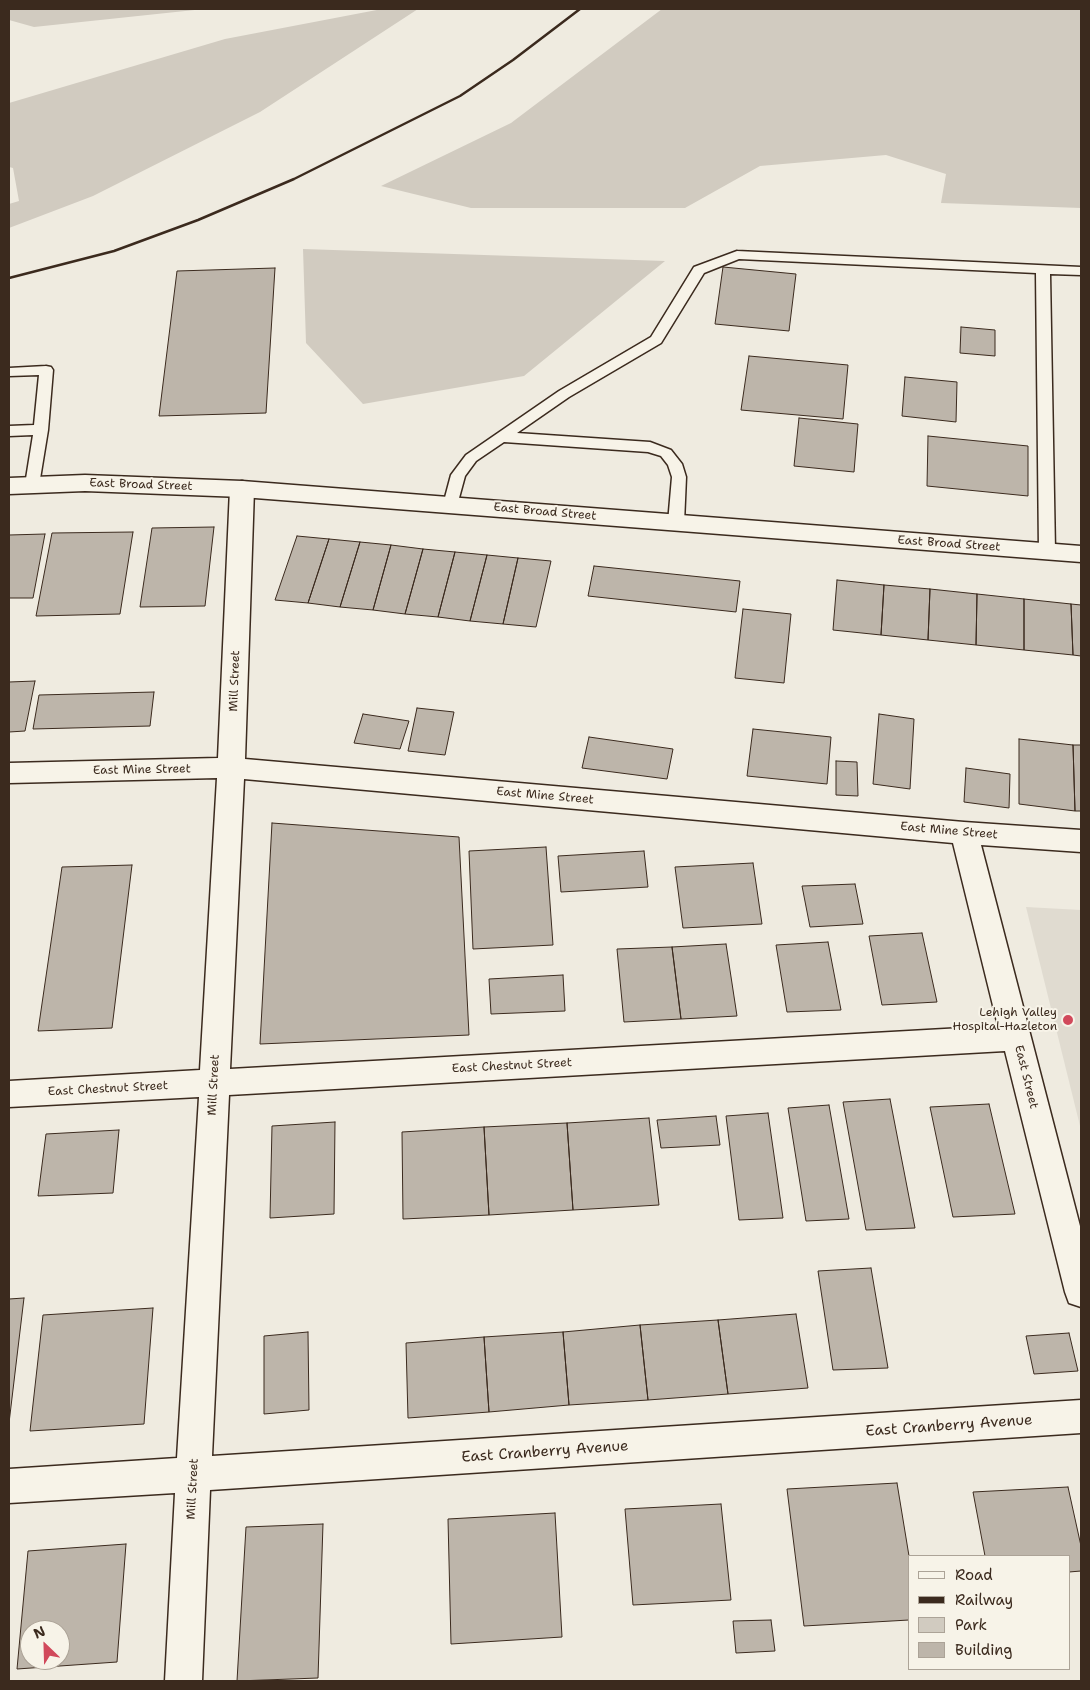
<!DOCTYPE html>
<html>
<head>
<meta charset="utf-8">
<style>
	body { margin:0 }
	#map { position:relative; width:1090px; height:1690px; overflow:hidden; background:#efebe0; font-family:"Shantell Sans",sans-serif }
	canvas { display:block }
	.frame { position:absolute; inset:0; border:10px solid #3b2a1e; pointer-events:none }
	.legend { position:absolute; left:908px; top:1555px; width:162px; height:115px; box-sizing:border-box; background:#f7f3e8; border:1px solid #aca397; margin:0; padding:6px 9px; list-style:none; font-size:15px; color:#3b2a1e }
	.legend li { display:flex; align-items:center; gap:10px; height:25px }
	.legend b { width:25px; border:1px solid #aca397 }
	.north { position:absolute; left:20px; top:1620px; width:50px; height:50px; box-sizing:border-box; background:#f7f3e8; border:1px solid #aca397; border-radius:50%; rotate:336deg; font-size:14px; font-weight:700; line-height:20px; text-align:center; color:#3b2a1e }
	.north::after { content:''; display:block; margin:auto; width:18px; height:22px; background:#d1495b; clip-path:polygon(50% 0,100% 100%,50% 72%,0 100%) }
</style>
</head>
<body>
<div id="map">
<canvas width="1090" height="1690"></canvas>
<div class="frame"></div>
<ul class="legend">
<li><b style="height:6px;background:#f7f3e8"></b>Road</li>
<li><b style="height:6px;background:#3b2a1e"></b>Railway</li>
<li><b style="height:14px;background:#d1cbc0"></b>Park</li>
<li><b style="height:14px;background:#bdb5aa"></b>Building</li>
</ul>
<div class="north">N</div>
</div>
<script>
const ctx = document.querySelector('canvas').getContext('2d');
ctx.lineJoin = 'round';
function fill(path, color) {
  ctx.fillStyle = color;
  ctx.fill(path, 'evenodd');
}
function toPath(rows) {
  const path = new Path2D();
  for (const r of rows) {
    path.moveTo(r[0], r[1]);
    for (let i = 2; i < r.length; i += 2) path.lineTo(r[i], r[i + 1]);
  }
  return path;
}
function strokePath(path, color, width, dash) {
  ctx.strokeStyle = color;
  ctx.lineWidth = width;
  ctx.lineCap = dash ? 'butt' : 'round';
  ctx.setLineDash(dash || []);
  ctx.stroke(path);
}
function write(font, color, halo, rows, align = 'center') {
  ctx.font = font + ' "Shantell Sans",sans-serif';
  ctx.lineWidth = 4;
  ctx.setLineDash([]);
  ctx.textBaseline = 'middle';
  ctx.strokeStyle = halo;
  ctx.fillStyle = color;
  for (const [text, x, y, turn = 0] of rows) {
    ctx.save();
    ctx.translate(x, y);
    ctx.rotate((+turn || 0) * Math.PI / 180);
    ctx.textAlign = isNaN(turn) ? turn : align;
    if (halo) ctx.strokeText(text, 0, 0);
    ctx.fillText(text, 0, 0);
    ctx.restore();
  }
}
const built = toPath([
	[1026,907,1081,910,1081,1130]
]);
const green = toPath([
	[9,9,204,9,34,27,9,20],
	[382,9,418,9,260,112,93,196,9,228,9,204,19,201,13,168,9,167,9,103,225,39],
	[662,9,1081,9,1081,208,941,203,946,174,886,155,760,166,685,208,471,208,381,186,511,123],
	[303,249,665,261,524,376,363,404,306,343]
]);
const building = toPath([
	[723,267,796,274,789,331,715,324,723,267],
	[275,268,266,413,159,416,177,271,275,268],
	[961,327,995,330,995,356,960,353,961,327],
	[749,356,848,365,843,419,741,410,749,356],
	[905,377,957,382,956,422,902,416,905,377],
	[799,418,858,424,854,472,794,466,799,418],
	[928,436,1028,446,1028,496,927,486,928,436],
	[214,527,205,606,140,607,152,528,214,527],
	[133,532,120,614,36,616,52,533,133,532],
	[45,534,33,598,9,598,9,535,45,534],
	[297,536,329,539,308,603,275,600,297,536],
	[329,539,360,542,340,607,308,603,329,539],
	[360,542,391,545,373,610,340,607,360,542],
	[391,545,423,549,405,614,373,610,391,545],
	[423,549,455,552,438,617,405,614,423,549],
	[455,552,487,555,470,621,438,617,455,552],
	[487,555,518,558,503,624,470,621,487,555],
	[518,558,551,561,536,627,503,624,518,558],
	[594,566,740,581,736,612,588,596,594,566],
	[837,580,884,585,881,635,833,630,837,580],
	[884,585,930,589,928,640,881,635,884,585],
	[930,589,977,594,976,645,928,640,930,589],
	[977,594,1024,599,1024,650,976,645,977,594],
	[1024,599,1071,604,1073,655,1024,650,1024,599],
	[1071,604,1081,605,1081,656,1073,655,1071,604],
	[743,609,791,614,784,683,735,678,743,609],
	[35,681,25,731,9,732,9,682,35,681],
	[154,692,150,726,33,729,39,695,154,692],
	[417,708,454,712,445,755,408,751,417,708],
	[363,714,409,721,400,749,354,743,363,714],
	[879,714,914,719,910,789,873,784,879,714],
	[753,729,831,737,827,784,747,776,753,729],
	[589,737,673,749,667,779,582,768,589,737],
	[1019,739,1073,745,1075,811,1019,804,1019,739],
	[1073,745,1081,745,1081,811,1075,811,1073,745],
	[836,761,857,762,858,796,836,795,836,761],
	[966,768,1010,774,1009,808,964,802,966,768],
	[272,823,459,837,469,1035,260,1044,272,823],
	[546,847,553,945,473,949,469,851,546,847],
	[644,851,648,887,561,892,558,856,644,851],
	[753,863,762,924,683,928,675,867,753,863],
	[132,865,112,1028,38,1031,62,867,132,865],
	[855,884,863,924,810,927,802,886,855,884],
	[922,933,937,1002,882,1005,869,936,922,933],
	[828,942,841,1010,787,1012,776,945,828,942],
	[726,944,737,1016,681,1019,672,947,726,944],
	[672,947,681,1019,624,1022,617,949,672,947],
	[563,975,565,1011,491,1014,489,979,563,975],
	[890,1099,915,1228,866,1230,843,1102,890,1099],
	[989,1104,1015,1214,953,1217,930,1107,989,1104],
	[829,1105,849,1219,806,1221,788,1108,829,1105],
	[768,1113,783,1218,739,1220,726,1116,768,1113],
	[716,1116,720,1145,661,1148,657,1120,716,1116],
	[649,1118,659,1205,573,1210,567,1123,649,1118],
	[335,1122,334,1214,270,1218,272,1126,335,1122],
	[567,1123,573,1210,489,1215,484,1127,567,1123],
	[484,1127,489,1215,403,1219,402,1132,484,1127],
	[119,1130,113,1193,38,1196,46,1134,119,1130],
	[871,1268,888,1368,833,1370,818,1271,871,1268],
	[24,1298,9,1423,9,1299,24,1298],
	[153,1308,144,1424,30,1431,43,1315,153,1308],
	[796,1314,808,1388,728,1394,718,1320,796,1314],
	[718,1320,728,1394,648,1400,640,1325,718,1320],
	[640,1325,648,1400,569,1405,563,1332,640,1325],
	[308,1332,309,1410,264,1414,264,1336,308,1332],
	[563,1332,569,1405,489,1412,484,1337,563,1332],
	[1069,1333,1078,1371,1034,1374,1026,1336,1069,1333],
	[484,1337,489,1412,408,1418,406,1343,484,1337],
	[897,1483,909,1556,909,1620,804,1626,787,1489,897,1483],
	[1068,1487,1081,1546,1081,1571,1069,1572,1069,1556,985,1556,973,1492,1068,1487],
	[721,1504,731,1600,633,1605,625,1509,721,1504],
	[555,1513,562,1637,451,1644,448,1519,555,1513],
	[323,1524,318,1678,237,1681,246,1527,323,1524],
	[126,1544,117,1662,17,1669,28,1551,126,1544],
	[30,1630,60,1630,60,1660,30,1660,30,1630],
	[771,1620,775,1651,736,1653,733,1621,771,1620]
]);
const lane = toPath([
	[737,251,1081,267,1081,275,1050,274,1055,551,1052,555,1047,556,1042,555,1039,551,1036,273,739,259,704,273,661,343,569,397,517,433,650,442,671,450,682,464,686,477,684,523,681,527,676,528,671,527,668,523,672,477,668,465,661,456,648,452,504,442,476,461,465,476,456,509,446,509,443,505,451,475,466,455,559,391,651,337,694,267,737,251],
	[46,366,51,367,53,370,48,430,39,485,37,489,32,490,27,489,25,485,33,435,9,436,9,426,34,425,39,375,9,376,9,368,46,366]
]);
const street = toPath([
	[242,481,250,483,254,489,245,759,964,822,1081,830,1081,852,981,845,1081,1230,1081,1307,1069,1303,1065,1292,1005,1051,229,1095,212,1456,1081,1400,1081,1433,210,1490,202,1681,165,1681,175,1493,9,1503,9,1469,177,1458,199,1097,9,1107,9,1081,200,1070,217,778,9,783,9,763,218,758,230,489,234,483,242,481],
	[244,779,953,843,998,1026,230,1069,244,779]
]);
const highway = toPath([
	[85,475,242,481,1081,546,1081,562,242,497,85,491,9,494,9,478,85,475]
]);
const rail = toPath([
	[9,278,114,251,198,220,294,179,460,96,513,60,580,9]
]);
const markers = [
	[1068,1020,6,"#d1495b"]
];
const streetNames = [
	["East Broad Street",141,485,2],
	["East Broad Street",545,512,5],
	["East Broad Street",949,544,4],
	["Mill Street",235,681,-88],
	["East Mine Street",142,770,-1],
	["East Mine Street",545,796,5],
	["East Mine Street",949,831,5],
	["East Chestnut Street",512,1066,-3],
	["East Street",1026,1077,76],
	["Mill Street",214,1085,-87],
	["East Chestnut Street",108,1089,-3],
	["Mill Street",193,1489,-87]
];
const poiNames = [
	["Lehigh Valley",1057,1013],
	["Hospital-Hazleton",1057,1027]
];
const nearStreetnames = [
	["East Cranberry Avenue",949,1426,-4],
	["East Cranberry Avenue",545,1452,-4]
];
fill(built, '#e0dbd0');
fill(green, '#d1cbc0');
fill(building, '#bdb5aa');
strokePath(building, '#3b2a1e', 1);
strokePath(lane, '#3b2a1e', 3);
strokePath(street, '#3b2a1e', 3);
strokePath(highway, '#3b2a1e', 3);
fill(lane, '#f7f3e8');
fill(street, '#f7f3e8');
fill(highway, '#f7f3e8');
strokePath(rail, '#3b2a1e', 2.5);
for (const [x, y, r, color] of markers) {
  const dot = new Path2D();
  dot.arc(x, y, r, 0, 2 * Math.PI);
  ctx.fillStyle = color;
  ctx.fill(dot);
  strokePath(dot, '#f7f3e8', 2);
}
write('12px', '#3b2a1e', '#f7f3e8', streetNames);
write('12px', '#3b2a1e', '#f7f3e8', poiNames, 'right');
write('15px', '#3b2a1e', '#f7f3e8', nearStreetnames);
</script>
</body>
</html>
